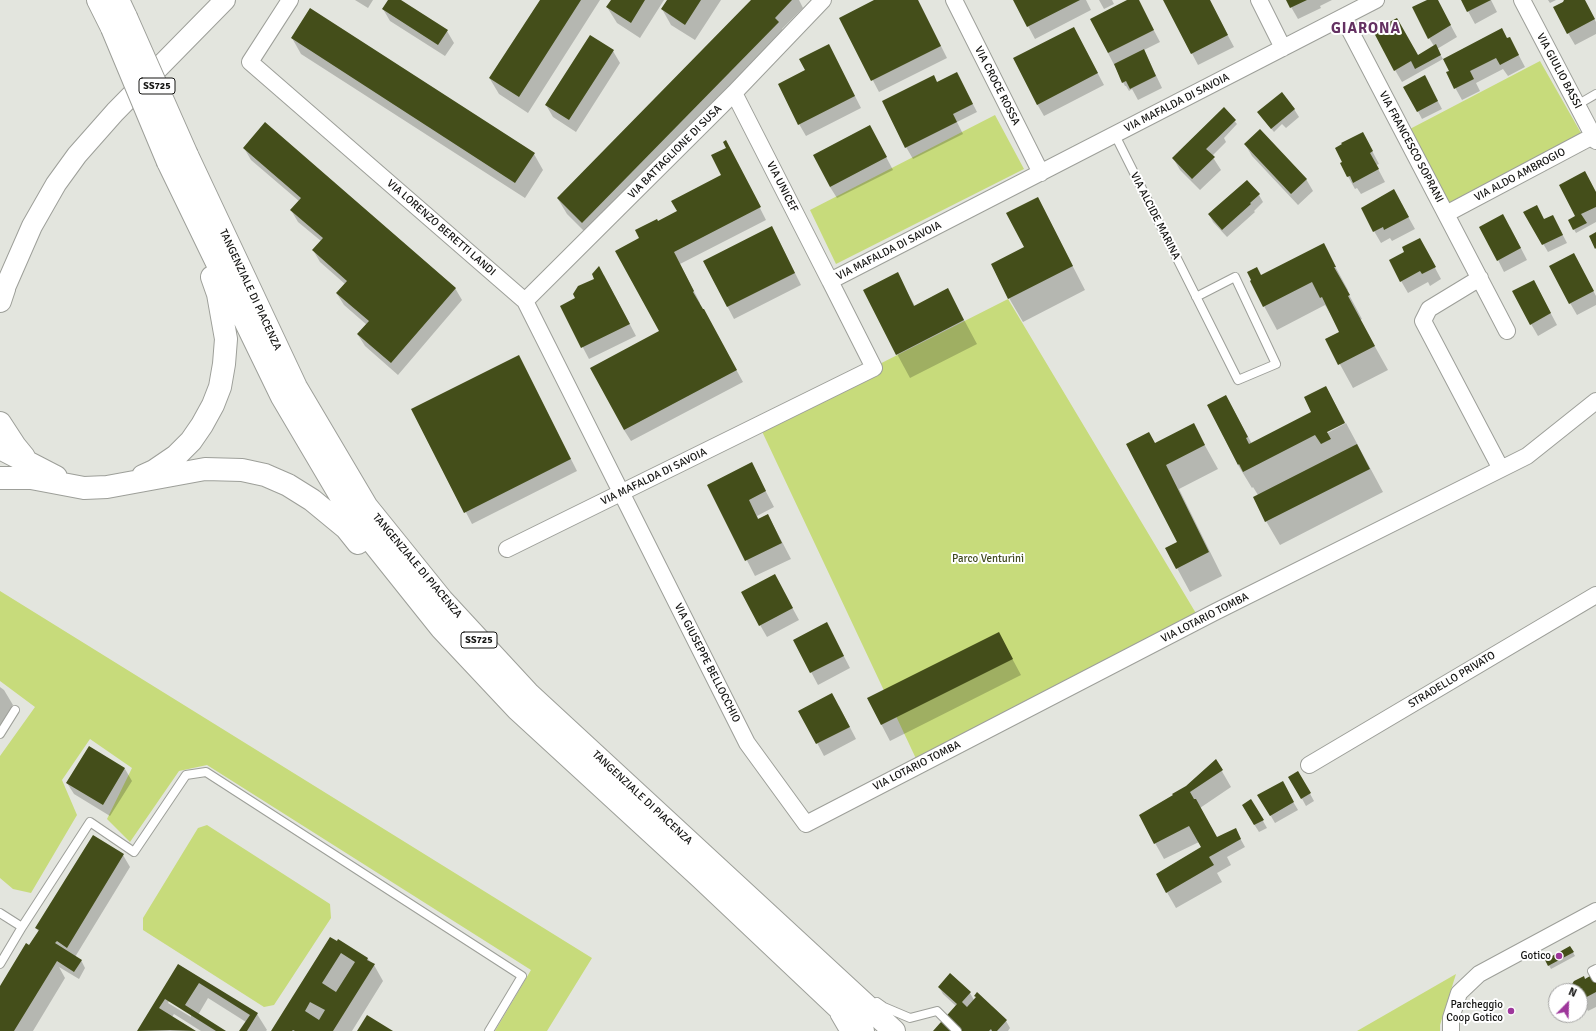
<!DOCTYPE html>
<html>
<head>
<meta charset="utf-8">
<style>
	body { margin:0 }
	#map { position:relative; width:1596px; height:1031px; overflow:hidden; background:#e3e5de; font-family:Signika,sans-serif }
	canvas { display:block }
	.north { position:absolute; left:1548px; top:983px; width:40px; height:40px; box-sizing:border-box; background:#fff; border:1px solid #a1a1a0; border-radius:50%; rotate:23deg; font-size:11px; font-weight:700; line-height:16px; text-align:center; color:#141412 }
	.north::after { content:''; display:block; margin:auto; width:14px; height:18px; background:#9e379b; clip-path:polygon(50% 0,100% 100%,50% 72%,0 100%) }
</style>
</head>
<body>
<div id="map">
<canvas width="1596" height="1031"></canvas>
<div class="north">N</div>
</div>
<script>
const ctx = document.querySelector('canvas').getContext('2d');
ctx.lineJoin = 'round';
function fill(path, color) {
  ctx.fillStyle = color;
  ctx.fill(path, 'evenodd');
}
function toPath(rows) {
  const path = new Path2D();
  for (const r of rows) {
    path.moveTo(r[0], r[1]);
    for (let i = 2; i < r.length; i += 2) path.lineTo(r[i], r[i + 1]);
  }
  return path;
}
function strokePath(path, color, width, dash) {
  ctx.strokeStyle = color;
  ctx.lineWidth = width;
  ctx.lineCap = dash ? 'butt' : 'round';
  ctx.setLineDash(dash || []);
  ctx.stroke(path);
}
function write(font, color, halo, rows, align = 'center') {
  ctx.font = font + ' Signika,sans-serif';
  ctx.lineWidth = 4;
  ctx.setLineDash([]);
  ctx.textBaseline = 'middle';
  ctx.strokeStyle = halo;
  ctx.fillStyle = color;
  for (const [text, x, y, turn = 0] of rows) {
    ctx.save();
    ctx.translate(x, y);
    ctx.rotate((+turn || 0) * Math.PI / 180);
    ctx.textAlign = isNaN(turn) ? turn : align;
    if (halo) ctx.strokeText(text, 0, 0);
    ctx.fillText(text, 0, 0);
    ctx.restore();
  }
}
const green = toPath([
	[1540,61,1581,133,1443,207,1408,130],
	[995,115,1024,169,836,264,810,210],
	[1008,299,1200,620,919,765,759,425],
	[0,591,592,958,547,1031,495,1031,531,970,207,765,179,771,130,842,107,819,132,768,90,739,62,780,77,815,31,893,13,889,0,878,0,756,35,707,0,681],
	[207,825,330,904,331,918,274,1005,264,1007,143,930,143,918,198,828],
	[1456,974,1440,1025,1440,1031,1357,1031]
]);
const shadow = toPath([
	[355,0,373,0,368,8],
	[389,0,399,0,447,31,454,43,445,56,390,21,383,9],
	[541,0,600,0,528,113,499,94,490,79],
	[612,0,664,0,640,38,617,23,607,7],
	[668,0,721,0,695,40,671,25,662,9],
	[753,0,799,0,803,8,782,29,787,38,591,238,567,214,558,199],
	[876,0,918,0,947,58,879,92,840,18],
	[1014,0,1086,0,1091,10,1035,39],
	[1099,0,1112,0,1114,4,1104,9],
	[1129,0,1138,0,1160,42,1144,50,1162,88,1138,100,1132,89,1129,91,1126,86,1125,86,1108,53],
	[1164,0,1209,0,1234,47,1198,65],
	[1287,0,1332,0,1320,6,1321,8,1298,19],
	[1429,0,1437,0,1457,37,1437,49,1443,59,1402,82,1395,70,1434,46,1429,38],
	[1462,0,1491,0,1497,12,1475,24],
	[1548,0,1556,0,1550,3],
	[1568,0,1584,0,1596,22,1596,34,1575,45,1568,33],
	[591,36,613,51,620,63,576,132,553,117,546,105],
	[292,38,534,154,543,170,525,198,301,54],
	[1080,40,1104,85,1044,116,1037,104],
	[829,45,861,108,806,136,799,124,807,71],
	[1516,50,1525,67,1508,76,1503,69,1476,83,1480,91,1462,100,1447,73],
	[961,81,977,112,957,122,963,134,913,159,906,147,937,84],
	[1429,84,1442,109,1422,119,1405,87],
	[1224,109,1237,124,1224,138,1226,142,1212,156,1221,170,1200,190,1180,170,1173,158],
	[1294,109,1299,117,1286,128,1282,124,1274,132,1261,116],
	[876,138,893,170,837,198,830,187],
	[1245,144,1306,179,1313,191,1298,205,1252,156],
	[1369,145,1379,164,1376,165,1385,182,1361,194,1357,188,1355,189,1341,164],
	[244,148,455,288,462,300,398,375,365,346,358,335,367,325,344,305,337,294,345,284,320,262,313,250,321,241,298,222,291,210,299,201,251,160],
	[732,153,766,220,680,264,700,303,699,304,710,322,743,382,631,441,624,430,660,332,640,238,658,222,678,212,723,175],
	[1560,185,1596,193,1596,222,1576,233,1569,220,1579,220],
	[1259,195,1263,202,1254,211,1255,212,1227,237,1213,222,1209,214],
	[1038,199,1085,290,1023,322,1009,298,1025,248],
	[1400,202,1415,229,1392,241,1390,238,1381,243,1374,231],
	[1525,213,1557,224,1567,243,1548,252],
	[1510,227,1527,260,1504,272,1498,260],
	[778,239,801,285,734,319,704,262],
	[1323,244,1348,290,1347,291,1362,319,1360,320,1388,370,1353,388,1326,339,1341,332,1325,305,1277,330,1264,306,1261,276],
	[1426,251,1441,279,1430,286,1428,282,1408,293,1401,281],
	[1580,266,1596,296,1596,305,1577,315,1570,303],
	[897,274,915,306,948,290,977,344,910,378,897,354],
	[604,275,636,336,589,359,561,306,576,299],
	[1540,293,1557,325,1538,336,1531,324],
	[525,368,577,471,472,524,413,410],
	[1326,387,1345,422,1321,434,1322,436,1346,423,1383,492,1280,545,1266,521,1258,495,1253,487,1252,488,1238,465,1208,405,1226,396,1252,444,1313,412],
	[1193,424,1218,469,1179,489,1222,576,1190,592,1177,568,1178,543,1155,444],
	[751,463,774,507,757,516,759,520,768,515,791,559,755,576,708,485],
	[781,587,799,620,767,637,760,625],
	[833,635,850,668,818,685,794,640],
	[1007,649,1021,675,890,741,868,699],
	[0,687,4,690,13,705,0,727],
	[839,706,856,739,824,756,800,711],
	[89,747,125,769,132,781,110,816,74,794,67,783],
	[1216,761,1231,787,1200,808,1220,845,1235,829,1245,847,1227,857,1231,865,1217,873,1222,882,1176,908,1157,875,1202,848,1199,842,1164,859,1155,843,1175,796],
	[1298,772,1314,801,1306,806,1290,777],
	[1282,783,1298,810,1275,823,1259,796],
	[1251,800,1267,828,1259,832,1247,813],
	[93,836,123,855,130,867,75,957,81,960,85,968,79,979,59,967,65,978,33,1031,0,1031,0,988,39,932,36,928],
	[338,940,368,959,374,965,383,981,352,1031,273,1031],
	[1570,947,1575,956,1551,969,1546,960],
	[179,965,257,1014,267,1030,266,1031,241,1031,246,1022,208,998,198,1015,224,1031,201,1031,174,1014,172,1017,194,1031,138,1031],
	[169,1001,191,1014,191,1017,168,1003],
	[950,975,970,993,974,1000,976,998,975,996,1006,1021,1010,1028,1008,1031,934,1031,956,1006,943,994,939,987],
	[1585,980,1596,988,1596,1007,1588,1011,1580,996,1580,991,1577,991]
]);
const building = toPath([
	[388,0,401,0,448,30,438,45,382,9],
	[540,0,581,0,519,97,489,78],
	[611,0,645,0,631,23,606,7],
	[667,0,701,0,685,25,661,9],
	[751,0,792,0,775,18,779,22,582,223,557,198],
	[874,0,918,0,941,46,871,81,839,18],
	[1013,0,1080,0,1027,27],
	[1127,0,1139,0,1154,30,1108,53,1090,19],
	[1163,0,1210,0,1228,35,1191,54],
	[1286,0,1307,0,1290,8],
	[1427,0,1438,0,1451,25,1428,39,1412,7],
	[1461,0,1491,0,1467,12],
	[1564,0,1585,0,1595,19,1567,34,1553,7,1563,2],
	[310,8,535,153,515,183,291,38],
	[1397,18,1418,55,1436,44,1441,55,1415,69,1411,61,1394,71,1373,31],
	[1074,27,1098,73,1037,105,1013,58],
	[1502,28,1507,38,1510,37,1519,55,1500,65,1496,58,1470,71,1474,79,1454,89,1446,72,1449,71,1443,59],
	[590,35,614,50,569,120,545,105],
	[829,44,855,96,798,125,778,84,805,70,799,59],
	[1144,49,1156,76,1130,89,1126,81,1122,83,1114,64],
	[957,72,973,104,953,114,957,122,905,148,882,101,934,75,937,82],
	[1425,75,1438,101,1417,112,1403,87],
	[1282,92,1295,109,1271,129,1257,112],
	[1224,107,1236,120,1206,149,1215,157,1192,179,1172,158],
	[265,122,456,288,391,363,357,334,369,321,336,293,347,281,312,250,323,238,290,210,301,198,243,148],
	[870,125,887,157,830,187,813,155],
	[1260,129,1307,179,1291,194,1244,144],
	[1363,132,1373,151,1370,153,1379,169,1353,183,1350,176,1347,177,1340,163,1342,162,1335,148,1342,144,1341,143],
	[726,140,761,207,674,252,694,291,693,292,703,309,704,309,737,370,624,430,590,368,659,331,615,251,639,238,635,230,657,219,658,221,677,211,671,201,721,175,711,155,726,148,723,142],
	[1585,171,1596,192,1596,207,1581,214,1587,223,1573,230,1568,220,1575,216,1559,185],
	[1247,180,1260,194,1250,203,1251,204,1222,230,1208,214],
	[1394,189,1409,217,1384,230,1383,227,1373,232,1361,208],
	[1038,197,1073,266,1008,299,991,264,1024,247,1006,213],
	[1537,205,1544,219,1553,215,1563,235,1542,245,1523,212],
	[1503,214,1521,248,1497,261,1479,227],
	[772,226,795,273,727,307,703,261],
	[1596,232,1596,248,1595,249,1589,236],
	[1420,238,1436,267,1422,274,1420,271,1400,282,1389,260,1404,252,1402,247],
	[1324,243,1336,267,1334,267,1350,295,1348,296,1375,346,1338,365,1325,339,1339,332,1322,297,1320,298,1312,282,1263,307,1250,281,1251,280,1247,272,1257,267,1261,275],
	[1574,253,1594,291,1569,304,1549,266],
	[599,266,630,324,581,348,560,306,575,298,573,294,578,286,594,279,592,274],
	[898,272,914,306,948,288,964,320,896,355,863,290],
	[1534,280,1551,313,1530,325,1512,291],
	[519,355,571,459,464,513,411,409],
	[1326,386,1345,423,1327,432,1331,439,1321,444,1315,435,1243,472,1239,464,1238,465,1207,405,1226,395,1248,437,1246,438,1249,444,1311,412,1304,397],
	[1194,423,1205,445,1166,465,1209,552,1176,569,1165,548,1177,542,1126,444,1149,432,1155,443],
	[1357,444,1370,469,1265,522,1253,497],
	[752,462,766,491,749,500,758,519,768,514,782,543,745,561,707,485],
	[775,574,793,608,759,626,741,592],
	[827,622,844,656,810,673,793,640],
	[999,632,1013,659,881,725,867,698],
	[832,693,850,727,816,744,798,711],
	[89,746,125,768,103,805,66,783],
	[1216,759,1223,770,1190,792,1194,799,1196,799,1217,837,1236,828,1241,839,1209,857,1214,865,1166,893,1156,874,1201,847,1189,826,1154,844,1139,815,1173,795,1172,794,1186,786],
	[1298,771,1311,793,1301,799,1288,777],
	[1283,781,1294,802,1270,816,1257,795],
	[1251,799,1264,820,1254,825,1242,805],
	[93,835,124,854,67,948,57,941,55,943,82,960,74,972,57,961,14,1031,0,1031,0,986,26,943,29,945,39,930,35,928],
	[330,937,337,941,338,939,368,958,367,960,375,964,333,1031,295,1031,293,1030,292,1031,271,1031],
	[341,953,355,962,336,992,322,983],
	[310,1002,325,1010,319,1020,305,1011],
	[1570,946,1574,952,1548,966,1545,960],
	[178,964,258,1013,247,1031,239,1031,250,1015,199,983,185,1005,226,1031,216,1031,165,999,159,1008,196,1031,170,1030,137,1031],
	[950,973,971,992,962,1002,967,1007,976,997,974,996,977,992,1007,1020,997,1031,992,1031,991,1029,989,1031,933,1031,957,1004,938,987],
	[1584,976,1585,979,1590,976,1594,982,1596,981,1596,992,1581,1000,1580,991,1576,991,1572,984,1574,981],
	[367,1015,393,1031,357,1031]
]);
const service = toPath([
	[1577,105,1596,94],
	[1115,135,1238,380,1276,364,1235,277,1196,297],
	[0,734,15,710],
	[0,913,22,927,90,822,134,852,186,775,206,772,522,976,489,1031],
	[0,964,22,927],
	[1596,969,1592,971,1596,978],
	[877,1002,884,1007,910,1018,937,1011,957,1031],
	[835,1016,842,1028,845,1031]
]);
const minor = toPath([
	[290,0,250,62,525,301,747,743,806,824,1213,613,1527,456,1596,401],
	[954,0,1041,173],
	[1259,0,1283,48],
	[1522,0,1596,141],
	[1343,17,1507,331],
	[734,93,830,281],
	[1446,214,1593,136],
	[1480,278,1429,309,1423,321,1501,469],
	[525,301,734,93,823,0],
	[507,549,874,368,830,281,1376,0],
	[1309,765,1596,595],
	[1451,1031,1451,1018,1459,993,1479,974,1596,911]
]);
const tertiary = toPath([
	[0,299,32,226,56,184,77,155,115,112,225,0]
]);
const trunk = toPath([
	[98,0,112,28],
	[118,0,126,17],
	[187,155,296,387,367,507,442,600,528,693,894,1031],
	[168,162,282,397,354,519,441,628,518,710,701,878,863,1031],
	[0,301,4,289],
	[0,423,15,446,24,457],
	[0,448,56,477],
	[143,476,154,471,176,456,191,441,202,425,213,405,220,387,224,364,226,339,218,294,212,277],
	[0,478,31,478,84,488,107,487,205,469,242,470,265,475,288,485,312,500,346,528,358,543]
]);
const trunkBridge = toPath([
	[126,17,187,155],
	[112,28,168,162]
]);
const markers = [
	[1559,956,4,"#9e379b"],
	[1511,1011,4,"#9e379b"]
];
const shields = [
	[157,86,36],
	[479,640,36]
];
const shieldNames = [
	["SS725",157,86],
	["SS725",479,640]
];
const streetNames = [
	["VIA GIULIO BASSI",1559,71,62],
	["VIA CROCE ROSSA",997,86,63],
	["VIA MAFALDA DI SAVOIA",1177,103,-27],
	["VIA FRANCESCO SOPRANI",1411,147,62],
	["VIA BATTAGLIONE DI SUSA",675,152,-45],
	["VIA ALDO AMBROGIO",1520,175,-28],
	["VIA UNICEF",782,187,63],
	["VIA ALCIDE MARINA",1155,216,63],
	["VIA LORENZO BERETTI LANDI",441,228,41],
	["VIA MAFALDA DI SAVOIA",889,251,-27],
	["TANGENZIALE DI PIACENZA",250,290,65],
	["VIA MAFALDA DI SAVOIA",654,477,-26],
	["TANGENZIALE DI PIACENZA",417,566,50],
	["VIA LOTARIO TOMBA",1205,618,-27],
	["VIA GIUSEPPE BELLOCCHIO",707,663,63],
	["STRADELLO PRIVATO",1452,680,-31],
	["VIA LOTARIO TOMBA",917,766,-27],
	["TANGENZIALE DI PIACENZA",642,798,43]
];
const parkNames = [
	["Parco Venturini",988,559]
];
const poiNames = [
	["Gotico",1551,956],
	["Parcheggio",1503,1005],
	["Coop Gotico",1503,1018]
];
const districtNames = [
	["GIARONA",1366,29]
];
fill(green, '#c7db7b');
fill(shadow, '#0003');
fill(building, '#444e1a');
strokePath(service, '#9d9f99', 10);
strokePath(minor, '#9d9f99', 18);
strokePath(tertiary, '#9d9f99', 22);
strokePath(trunk, '#9d9f99', 24);
strokePath(service, '#fff', 8);
strokePath(minor, '#fff', 16);
strokePath(tertiary, '#fff', 20);
strokePath(trunk, '#fff', 22);
strokePath(trunkBridge, '#9d9f99', 24, []);
strokePath(trunkBridge, '#fff', 22);
for (const [x, y, r, color] of markers) {
  const dot = new Path2D();
  dot.arc(x, y, r, 0, 2 * Math.PI);
  ctx.fillStyle = color;
  ctx.fill(dot);
  strokePath(dot, '#fff', 1.5);
}
for (const [x, y, w] of shields) {
  const box = new Path2D();
  box.roundRect(x - w / 2, y - 8, w, 16, 3);
  ctx.fillStyle = '#fff';
  ctx.fill(box);
  strokePath(box, '#141412', 1);
}
write('bold 10px', '#141412', null, shieldNames);
write('11px', '#141412', '#fff', streetNames);
write('11px', '#414a21', '#fff', parkNames);
write('11px', '#141412', '#fff', poiNames, 'right');
ctx.letterSpacing = '1px';
write('bold 15px', '#643162', '#fff', districtNames);
ctx.letterSpacing = '0px';
</script>
</body>
</html>
